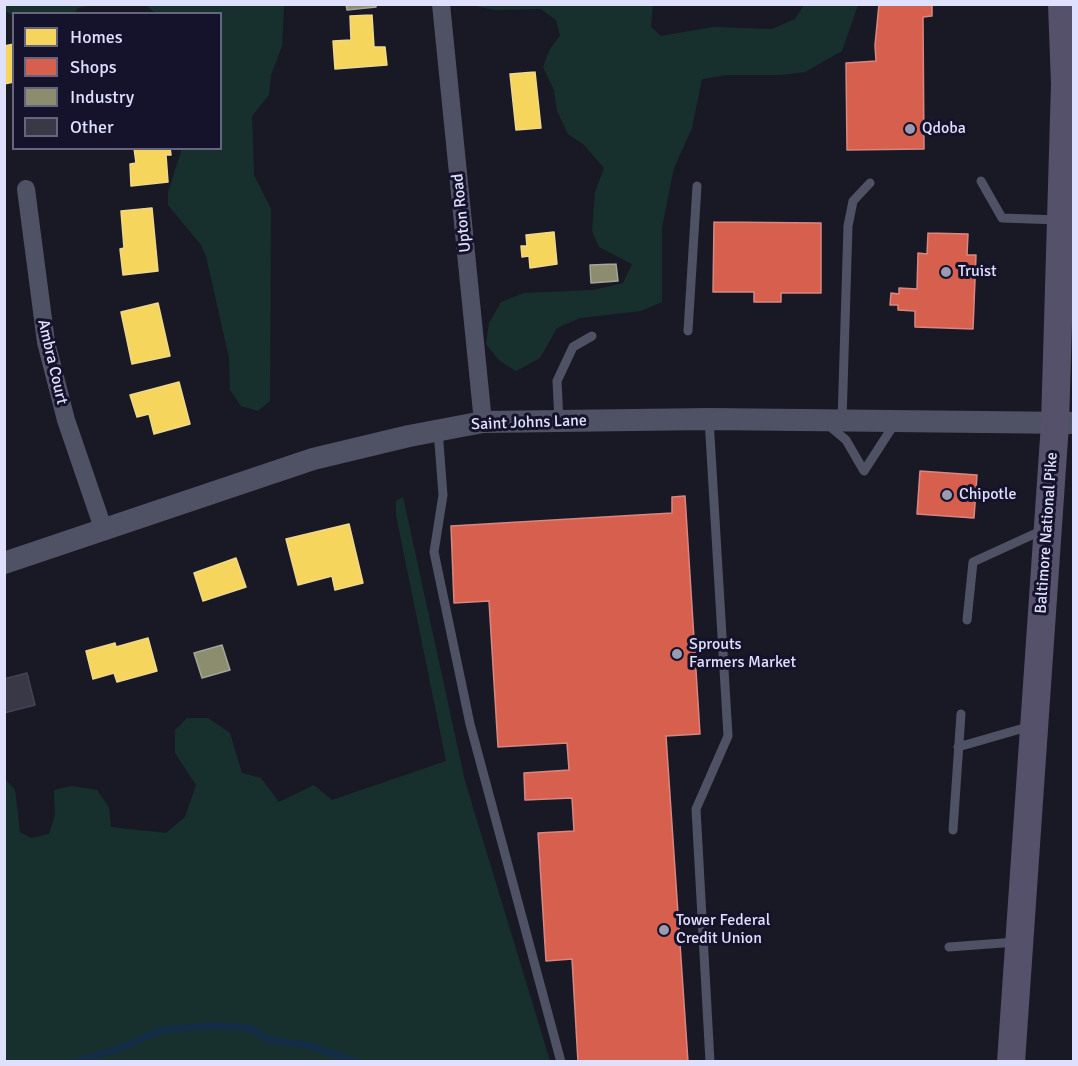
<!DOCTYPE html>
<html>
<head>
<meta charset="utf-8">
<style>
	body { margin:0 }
	#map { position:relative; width:1078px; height:1066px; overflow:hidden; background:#191925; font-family:Signika,sans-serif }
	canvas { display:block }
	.frame { position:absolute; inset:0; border:6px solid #dfe0fd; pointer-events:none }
	.legend { position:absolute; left:12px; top:12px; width:210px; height:138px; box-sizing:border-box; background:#14132b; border:2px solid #65657f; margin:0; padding:8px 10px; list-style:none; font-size:18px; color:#dfe0fd }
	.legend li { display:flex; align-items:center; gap:12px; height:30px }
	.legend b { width:30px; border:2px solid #65657f }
</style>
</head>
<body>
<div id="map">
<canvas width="1078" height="1066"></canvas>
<div class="frame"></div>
<ul class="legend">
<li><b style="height:16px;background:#f6d55c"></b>Homes</li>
<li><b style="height:16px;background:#d6604d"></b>Shops</li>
<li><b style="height:16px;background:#8c8c6e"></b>Industry</li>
<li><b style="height:16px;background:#383846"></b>Other</li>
</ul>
</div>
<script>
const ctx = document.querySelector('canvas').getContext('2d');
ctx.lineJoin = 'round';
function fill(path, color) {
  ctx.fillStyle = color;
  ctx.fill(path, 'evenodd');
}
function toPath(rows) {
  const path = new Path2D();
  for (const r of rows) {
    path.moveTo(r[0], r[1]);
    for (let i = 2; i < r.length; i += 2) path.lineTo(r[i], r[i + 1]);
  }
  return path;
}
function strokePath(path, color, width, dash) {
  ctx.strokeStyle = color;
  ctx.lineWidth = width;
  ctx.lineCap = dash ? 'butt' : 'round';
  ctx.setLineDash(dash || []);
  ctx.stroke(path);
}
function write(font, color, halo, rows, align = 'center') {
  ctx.font = font + ' Signika,sans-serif';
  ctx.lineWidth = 6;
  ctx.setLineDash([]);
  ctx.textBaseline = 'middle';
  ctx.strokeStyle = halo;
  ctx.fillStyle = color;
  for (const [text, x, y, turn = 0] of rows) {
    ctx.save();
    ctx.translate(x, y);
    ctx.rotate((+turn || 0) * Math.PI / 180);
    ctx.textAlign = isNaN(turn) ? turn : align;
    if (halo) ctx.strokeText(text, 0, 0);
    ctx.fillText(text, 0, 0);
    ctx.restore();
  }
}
const green = toPath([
	[5,4,92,4,92,5,78,8,75,13,14,14,13,16,5,11],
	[146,5,284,5,282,46,271,75,269,95,252,116,254,175,271,209,270,401,258,411,241,406,230,390,229,358,206,256,201,245,168,205,168,192,182,149,220,148,220,14,155,13],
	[470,5,653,5,651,27,661,36,713,27,772,29,795,19,804,5,858,5,842,51,805,72,781,75,727,75,702,79,692,128,674,168,662,227,662,302,641,311,580,318,557,328,540,358,516,371,500,361,486,344,489,323,501,302,524,293,593,290,623,283,632,264,599,247,592,231,595,192,604,168,583,144,568,134,557,111,554,90,543,67,550,49,560,36,556,20,541,9,495,10],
	[403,497,465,781,550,1061,5,1061,5,779,15,790,20,832,31,838,49,834,55,814,54,790,72,786,97,790,109,807,111,827,166,833,185,817,196,785,175,753,175,730,187,718,208,718,230,733,242,773,261,778,279,802,314,785,332,800,446,761,396,515,396,501]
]);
const homes = toPath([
	[372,15,374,47,385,47,387,65,335,69,333,41,351,40,350,16,372,15],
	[14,44,14,82,4,84,4,46,14,44],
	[535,72,541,128,516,130,510,74,535,72],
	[134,148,170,148,171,155,166,155,168,182,131,186,130,164,136,163,134,148],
	[152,208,158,271,123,275,120,249,124,248,121,211,152,208],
	[554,232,557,264,530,268,529,256,522,257,521,246,527,246,526,235,554,232],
	[158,303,170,356,132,364,121,312,158,303],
	[179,382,190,424,154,434,149,414,137,417,130,395,179,382],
	[349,524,363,583,335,590,332,576,298,585,286,539,349,524],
	[236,558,246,587,203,601,194,573,236,558],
	[148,638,157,671,117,682,114,673,93,679,86,651,115,643,116,647,148,638]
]);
const shops = toPath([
	[879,4,932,4,932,16,923,17,924,149,847,150,846,63,876,61,875,45,879,4],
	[714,222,821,223,821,293,781,293,781,302,754,302,754,292,713,292,714,222],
	[928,233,968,234,967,255,976,255,973,329,915,327,915,311,898,310,898,305,890,305,891,293,899,294,899,288,917,289,918,253,927,254,928,233],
	[920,471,977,475,974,518,917,514,920,471],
	[685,496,700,734,666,736,688,1062,578,1062,572,959,546,961,538,833,574,831,572,798,525,800,524,773,569,770,567,743,498,747,489,601,454,603,451,526,672,513,672,497,685,496]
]);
const industry = toPath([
	[346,4,376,4,376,7,347,10,346,4],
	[616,264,618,281,591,283,590,265,616,264],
	[222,645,230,670,202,678,194,653,222,645]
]);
const stream = toPath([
	[75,1062,120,1048,162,1030,210,1026,248,1027,269,1040,307,1045,357,1062]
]);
const building = toPath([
	[27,673,35,705,4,713,4,679,27,673]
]);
const service = toPath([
	[981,181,1002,218,1059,220],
	[688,331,697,186],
	[709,419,728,736,696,809,710,1062],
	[559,421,557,381,573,347,592,336],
	[842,421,848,226,853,201,870,183],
	[827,424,846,440,864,471,895,423],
	[438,430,443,495,434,552,470,724,561,1062],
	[967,620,973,562,1043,530],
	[958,747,1031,726],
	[953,830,961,714],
	[949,947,1016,942]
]);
const minor = toPath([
	[441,4,483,422],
	[26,189,46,342,66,420,103,528]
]);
const tertiary = toPath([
	[4,563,313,459,409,436,483,422,709,419,1074,423]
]);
const primary = toPath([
	[1011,1062,1055,424,1065,84,1062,4]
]);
const markers = [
	[910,129,6,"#9a9ab1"],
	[946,272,6,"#9a9ab1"],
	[947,495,6,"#9a9ab1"],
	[677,654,6,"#9a9ab1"],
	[664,930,6,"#9a9ab1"]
];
const poiNames = [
	["Qdoba",922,129],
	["Truist",958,272],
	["Chipotle",959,495],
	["Sprouts",689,645],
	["Farmers Market",689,663],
	["Tower Federal",676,921],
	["Credit Union",676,939]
];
const streetNames = [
	["Upton Road",462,213,-96],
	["Ambra Court",52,362,77],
	["Saint Johns Lane",529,423,-2],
	["Baltimore National Pike",1047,533,-86]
];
fill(green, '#17302e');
fill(homes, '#f6d55c');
strokePath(homes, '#efd88c', 1.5);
fill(shops, '#d6604d');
strokePath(shops, '#d98682', 1.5);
fill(industry, '#8c8c6e');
strokePath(industry, '#a5a599', 1.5);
strokePath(stream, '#132d47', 7);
fill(building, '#383846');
strokePath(building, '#454457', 1.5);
strokePath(service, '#4f5165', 9);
strokePath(minor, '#4f5165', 18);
strokePath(tertiary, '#4f5165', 22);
strokePath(primary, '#56516a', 28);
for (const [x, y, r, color] of markers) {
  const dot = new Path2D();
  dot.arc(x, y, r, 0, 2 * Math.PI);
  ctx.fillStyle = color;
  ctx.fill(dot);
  strokePath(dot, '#14132b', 2);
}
write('16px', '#dfe0fd', '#14132b', poiNames, 'left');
write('16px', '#dfe0fd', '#14132b', streetNames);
</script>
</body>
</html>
